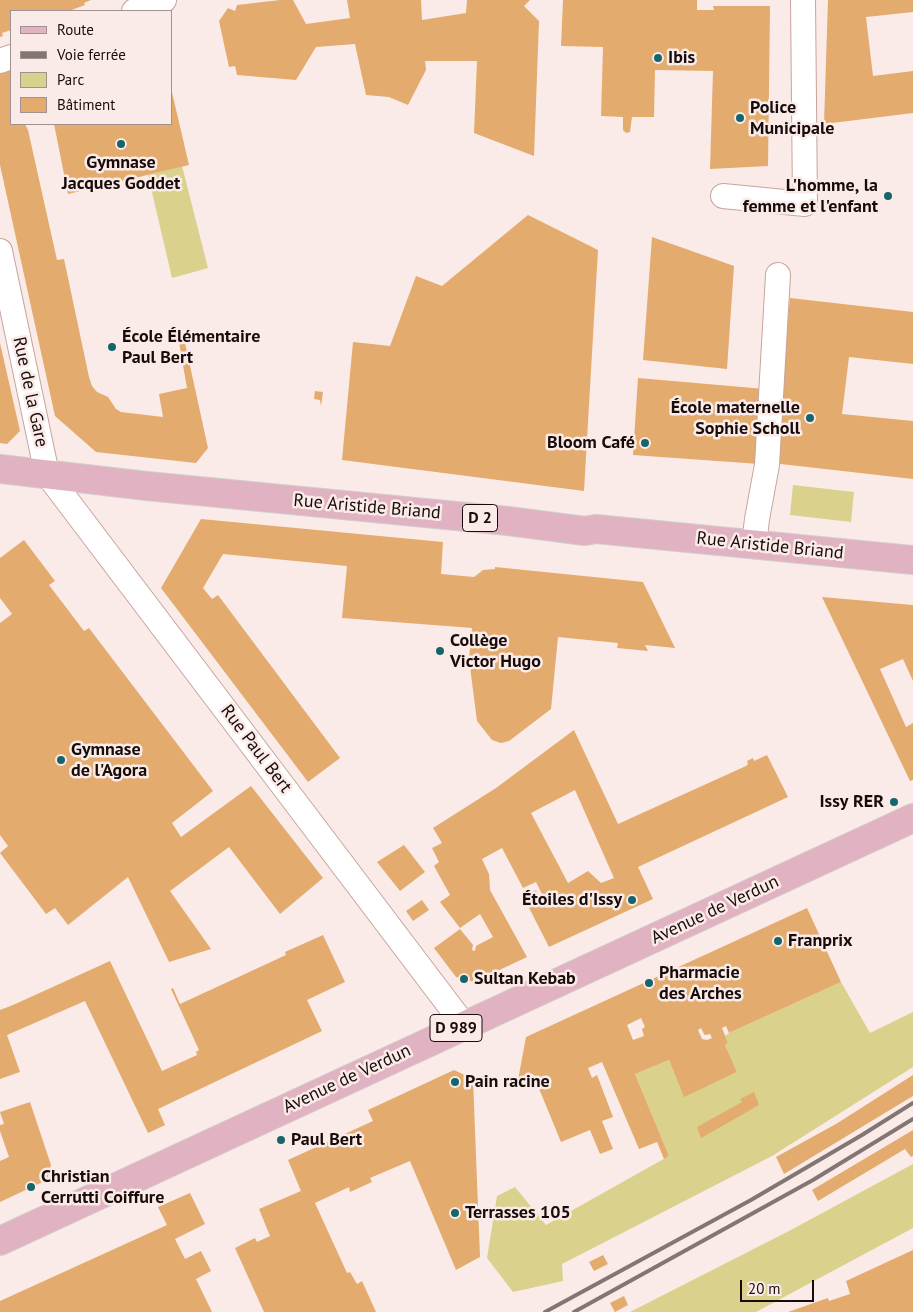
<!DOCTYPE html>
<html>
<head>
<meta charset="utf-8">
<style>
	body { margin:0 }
	#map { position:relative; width:913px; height:1312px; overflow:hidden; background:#faebe8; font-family:"PT Sans",sans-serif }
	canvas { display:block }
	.legend { position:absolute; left:10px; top:10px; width:162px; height:115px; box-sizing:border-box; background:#faebe8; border:1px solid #a0928f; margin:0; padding:6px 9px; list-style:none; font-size:15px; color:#180c0a }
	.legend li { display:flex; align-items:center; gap:10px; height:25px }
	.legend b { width:25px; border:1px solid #a0928f }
	.scale { position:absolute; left:740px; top:1280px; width:74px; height:22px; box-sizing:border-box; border:2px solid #180c0a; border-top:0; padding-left:6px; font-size:15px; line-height:18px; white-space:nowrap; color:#180c0a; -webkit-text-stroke:4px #faebe8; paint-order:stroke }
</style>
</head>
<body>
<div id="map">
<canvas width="913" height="1312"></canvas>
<ul class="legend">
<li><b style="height:6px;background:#e1b3c2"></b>Route</li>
<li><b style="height:6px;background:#837573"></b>Voie ferrée</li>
<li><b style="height:14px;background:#dad18c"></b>Parc</li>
<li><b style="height:14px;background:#e3ab6e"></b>Bâtiment</li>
</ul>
<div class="scale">20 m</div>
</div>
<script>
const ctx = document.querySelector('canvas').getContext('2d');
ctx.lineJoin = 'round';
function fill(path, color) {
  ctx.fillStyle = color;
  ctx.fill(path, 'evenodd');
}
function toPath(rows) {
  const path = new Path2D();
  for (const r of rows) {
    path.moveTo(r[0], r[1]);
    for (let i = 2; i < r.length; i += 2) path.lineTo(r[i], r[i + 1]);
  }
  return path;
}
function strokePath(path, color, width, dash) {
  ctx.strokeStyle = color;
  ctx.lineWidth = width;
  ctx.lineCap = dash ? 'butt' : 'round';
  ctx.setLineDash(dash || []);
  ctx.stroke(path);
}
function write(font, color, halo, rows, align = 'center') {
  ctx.font = font + ' "PT Sans",sans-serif';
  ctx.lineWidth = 5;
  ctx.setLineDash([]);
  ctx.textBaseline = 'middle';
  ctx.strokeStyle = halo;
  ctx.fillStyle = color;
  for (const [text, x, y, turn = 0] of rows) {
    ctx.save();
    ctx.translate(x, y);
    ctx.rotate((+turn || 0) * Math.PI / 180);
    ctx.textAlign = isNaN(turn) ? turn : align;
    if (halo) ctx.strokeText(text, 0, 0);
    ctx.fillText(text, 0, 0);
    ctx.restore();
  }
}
const green = toPath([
	[182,166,208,268,172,278,148,175],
	[793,485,854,492,851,522,790,515],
	[841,982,870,1033,913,1012,913,1067,772,1156,562,1264,563,1281,513,1292,487,1258,497,1196,515,1187,546,1225,669,1156,635,1074,669,1060,684,1096,737,1072,725,1045,728,1043,725,1036,729,1033],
	[913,1164,913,1228,756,1312,630,1312,789,1231]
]);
const building = toPath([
	[0,0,91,0,84,3,85,5,69,11,11,11,11,30,2,33,3,36,0,37],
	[280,0,293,0,306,24,350,18,347,0,421,0,422,20,466,13,467,0,530,0,524,6,539,21,534,156,474,133,477,61,425,61,426,70,408,105,389,97,366,95,355,44,316,47,296,80,237,75,235,66,229,67,219,21,228,8,235,11,237,5],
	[563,0,697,0,697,10,714,10,713,6,770,6,768,166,710,169,713,71,655,70,654,117,632,117,630,132,626,133,623,130,623,117,601,116,603,47,561,46],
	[828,0,913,0,913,12,866,17,873,76,913,71,913,113,824,124],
	[11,67,11,124,25,124,28,130,57,260,64,259,89,377,92,386,97,392,108,397,116,409,121,412,163,417,159,394,187,388,177,331,182,329,208,448,196,463,96,452,55,416,0,165,0,71],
	[171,88,189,165,68,194,54,124,171,124],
	[528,215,598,250,584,491,342,460,353,342,390,346,416,276,442,286],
	[652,237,734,266,727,369,643,360],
	[790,298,913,312,913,364,849,357,842,414,913,421,913,479,772,463],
	[0,343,20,431,7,444,0,443],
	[638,378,765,389,759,464,633,455],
	[315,391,323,392,321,406,320,400,314,399],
	[201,519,443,542,441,574,474,577,483,570,495,569,495,567,643,582,675,648,645,645,648,651,617,648,618,643,558,637,551,709,509,741,501,743,492,740,477,721,469,659,472,628,342,618,347,566,223,554,203,588,212,599,218,595,340,758,308,782,161,588],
	[24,540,55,581,49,585,84,631,89,628,213,791,172,823,181,837,251,786,323,878,280,914,229,847,170,891,211,949,169,962,128,877,68,925,55,908,46,914,0,853,8,846,0,835,0,623,12,614,0,598,0,558],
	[822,597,913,605,913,681,903,659,880,669,906,727,913,723,913,780,910,781],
	[574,730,618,824,746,766,748,764,747,761,753,758,754,761,767,755,788,797,638,867,653,899,549,947,523,896,536,890,546,908,553,905,549,896,544,898,536,882,523,888,502,848,482,859,489,874,490,890,527,957,474,982,456,977,434,948,460,929,473,945,472,950,475,951,476,946,493,937,480,914,460,928,440,902,450,895,434,866,439,862,432,848,442,843,433,828,496,788],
	[575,790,614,878,601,883,588,871,568,883,531,813],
	[404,845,425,872,400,891,377,862],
	[422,900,429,910,413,921,406,911],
	[807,908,841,982,729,1033,726,1026,722,1028,728,1043,725,1045,737,1072,684,1097,669,1060,635,1074,669,1156,664,1159,657,1142,639,1149,602,1062,588,1068,592,1078,597,1075,613,1117,602,1121,613,1149,600,1154,590,1130,561,1142,533,1074,518,1080,526,1037],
	[641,1018,645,1027,642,1029,644,1036,633,1040,627,1025],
	[701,1028,704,1034,705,1035,710,1034,712,1038,707,1040,702,1039,698,1030],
	[323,935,345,982,307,1000,322,1031,158,1109,165,1125,148,1133,85,1001,7,1035,20,1072,0,1079,0,1010,13,1005,110,961,162,1071,197,1055,196,1052,199,1050,171,989,173,988,180,1004,286,955,285,952],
	[454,1070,473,1079,480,1257,456,1270,410,1161,370,1178,372,1182,350,1192,349,1187,315,1203,347,1273,350,1272,357,1284,362,1281,376,1312,264,1312,235,1248,255,1238,257,1242,270,1236,259,1209,301,1191,288,1160,373,1121,368,1110],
	[913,1075,913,1096,784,1174,776,1157,836,1124],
	[754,1092,759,1105,701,1138,697,1127,742,1102,740,1099],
	[30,1102,51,1165,47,1180,0,1202,0,1161,9,1157,0,1131,0,1125,4,1124,0,1112],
	[913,1130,913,1156,911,1157,905,1149,818,1201,812,1190],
	[190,1193,205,1224,175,1239,185,1259,201,1251,211,1271,196,1279,212,1312,0,1312,0,1301,167,1225,158,1207],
	[913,1250,913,1312,788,1312,828,1298,829,1301,850,1294,846,1281],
	[603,1255,608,1264,594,1271,589,1262],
	[624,1296,628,1305,615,1312,610,1303]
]);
const minor = toPath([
	[134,11,164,0],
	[0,61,11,57],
	[723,196,805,204,803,0],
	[0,251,47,474,464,1025],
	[754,545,757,519,767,465,778,275]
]);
const major = toPath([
	[0,469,147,486,508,521,585,531,596,529,913,560],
	[0,1241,913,818]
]);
const rail = toPath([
	[545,1312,751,1200,862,1135,913,1103],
	[574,1312,813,1180,913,1119]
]);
const markers = [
	[658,58,5,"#16646c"],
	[740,118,5,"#16646c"],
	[121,144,5,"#16646c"],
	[888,196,5,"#16646c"],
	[112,347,5,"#16646c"],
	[810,418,5,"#16646c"],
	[645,443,5,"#16646c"],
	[440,651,5,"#16646c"],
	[61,760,5,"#16646c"],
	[894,802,5,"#16646c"],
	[632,900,5,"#16646c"],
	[778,941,5,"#16646c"],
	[464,979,5,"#16646c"],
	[649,983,5,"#16646c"],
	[455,1082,5,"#16646c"],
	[281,1140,5,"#16646c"],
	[31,1187,5,"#16646c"],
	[455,1213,5,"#16646c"]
];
const shields = [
	[480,518,35],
	[456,1028,52]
];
const shieldNames = [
	["D 2",480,518],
	["D 989",456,1028]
];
const poiNames = [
	["Ibis",668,58],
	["Police",750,108],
	["Municipale",750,129],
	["Gymnase",121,163,"center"],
	["Jacques Goddet",121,184,"center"],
	["L'homme, la",878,186,"right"],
	["femme et l'enfant",878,207,"right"],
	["École Élémentaire",122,337],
	["Paul Bert",122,358],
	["École maternelle",800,408,"right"],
	["Sophie Scholl",800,429,"right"],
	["Bloom Café",635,443,"right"],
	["Collège",450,641],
	["Victor Hugo",450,662],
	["Gymnase",71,750],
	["de l'Agora",71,771],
	["Issy RER",884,802,"right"],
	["Étoiles d'Issy",622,900,"right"],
	["Franprix",788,941],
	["Pharmacie",659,973],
	["des Arches",659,994],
	["Sultan Kebab",474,979],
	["Pain racine",465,1082],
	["Paul Bert",291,1140],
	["Christian",41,1177],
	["Cerrutti Coiffure",41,1198],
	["Terrasses 105",465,1213]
];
const streetNames = [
	["Rue de la Gare",30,392,78],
	["Rue Aristide Briand",367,507,5],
	["Rue Aristide Briand",770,546,6],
	["Rue Paul Bert",256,749,53],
	["Avenue de Verdun",715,910,-25],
	["Avenue de Verdun",347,1079,-25]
];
fill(green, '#dad18c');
fill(building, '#e3ab6e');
strokePath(minor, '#c7a49c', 26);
strokePath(major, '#d1cece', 30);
strokePath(minor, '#fff', 24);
strokePath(major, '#e1b3c2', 28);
strokePath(rail, '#837573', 4);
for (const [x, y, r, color] of markers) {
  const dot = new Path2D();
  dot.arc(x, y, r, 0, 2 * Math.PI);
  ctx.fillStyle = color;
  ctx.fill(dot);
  strokePath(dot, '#faebe8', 2);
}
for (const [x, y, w] of shields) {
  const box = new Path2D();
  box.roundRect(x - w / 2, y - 13.5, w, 27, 4);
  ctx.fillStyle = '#faebe8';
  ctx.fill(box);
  strokePath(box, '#180c0a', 1);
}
write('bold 16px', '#180c0a', null, shieldNames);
write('bold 18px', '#180c0a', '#faebe8', poiNames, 'left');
write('18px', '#180c0a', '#faebe8', streetNames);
</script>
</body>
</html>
